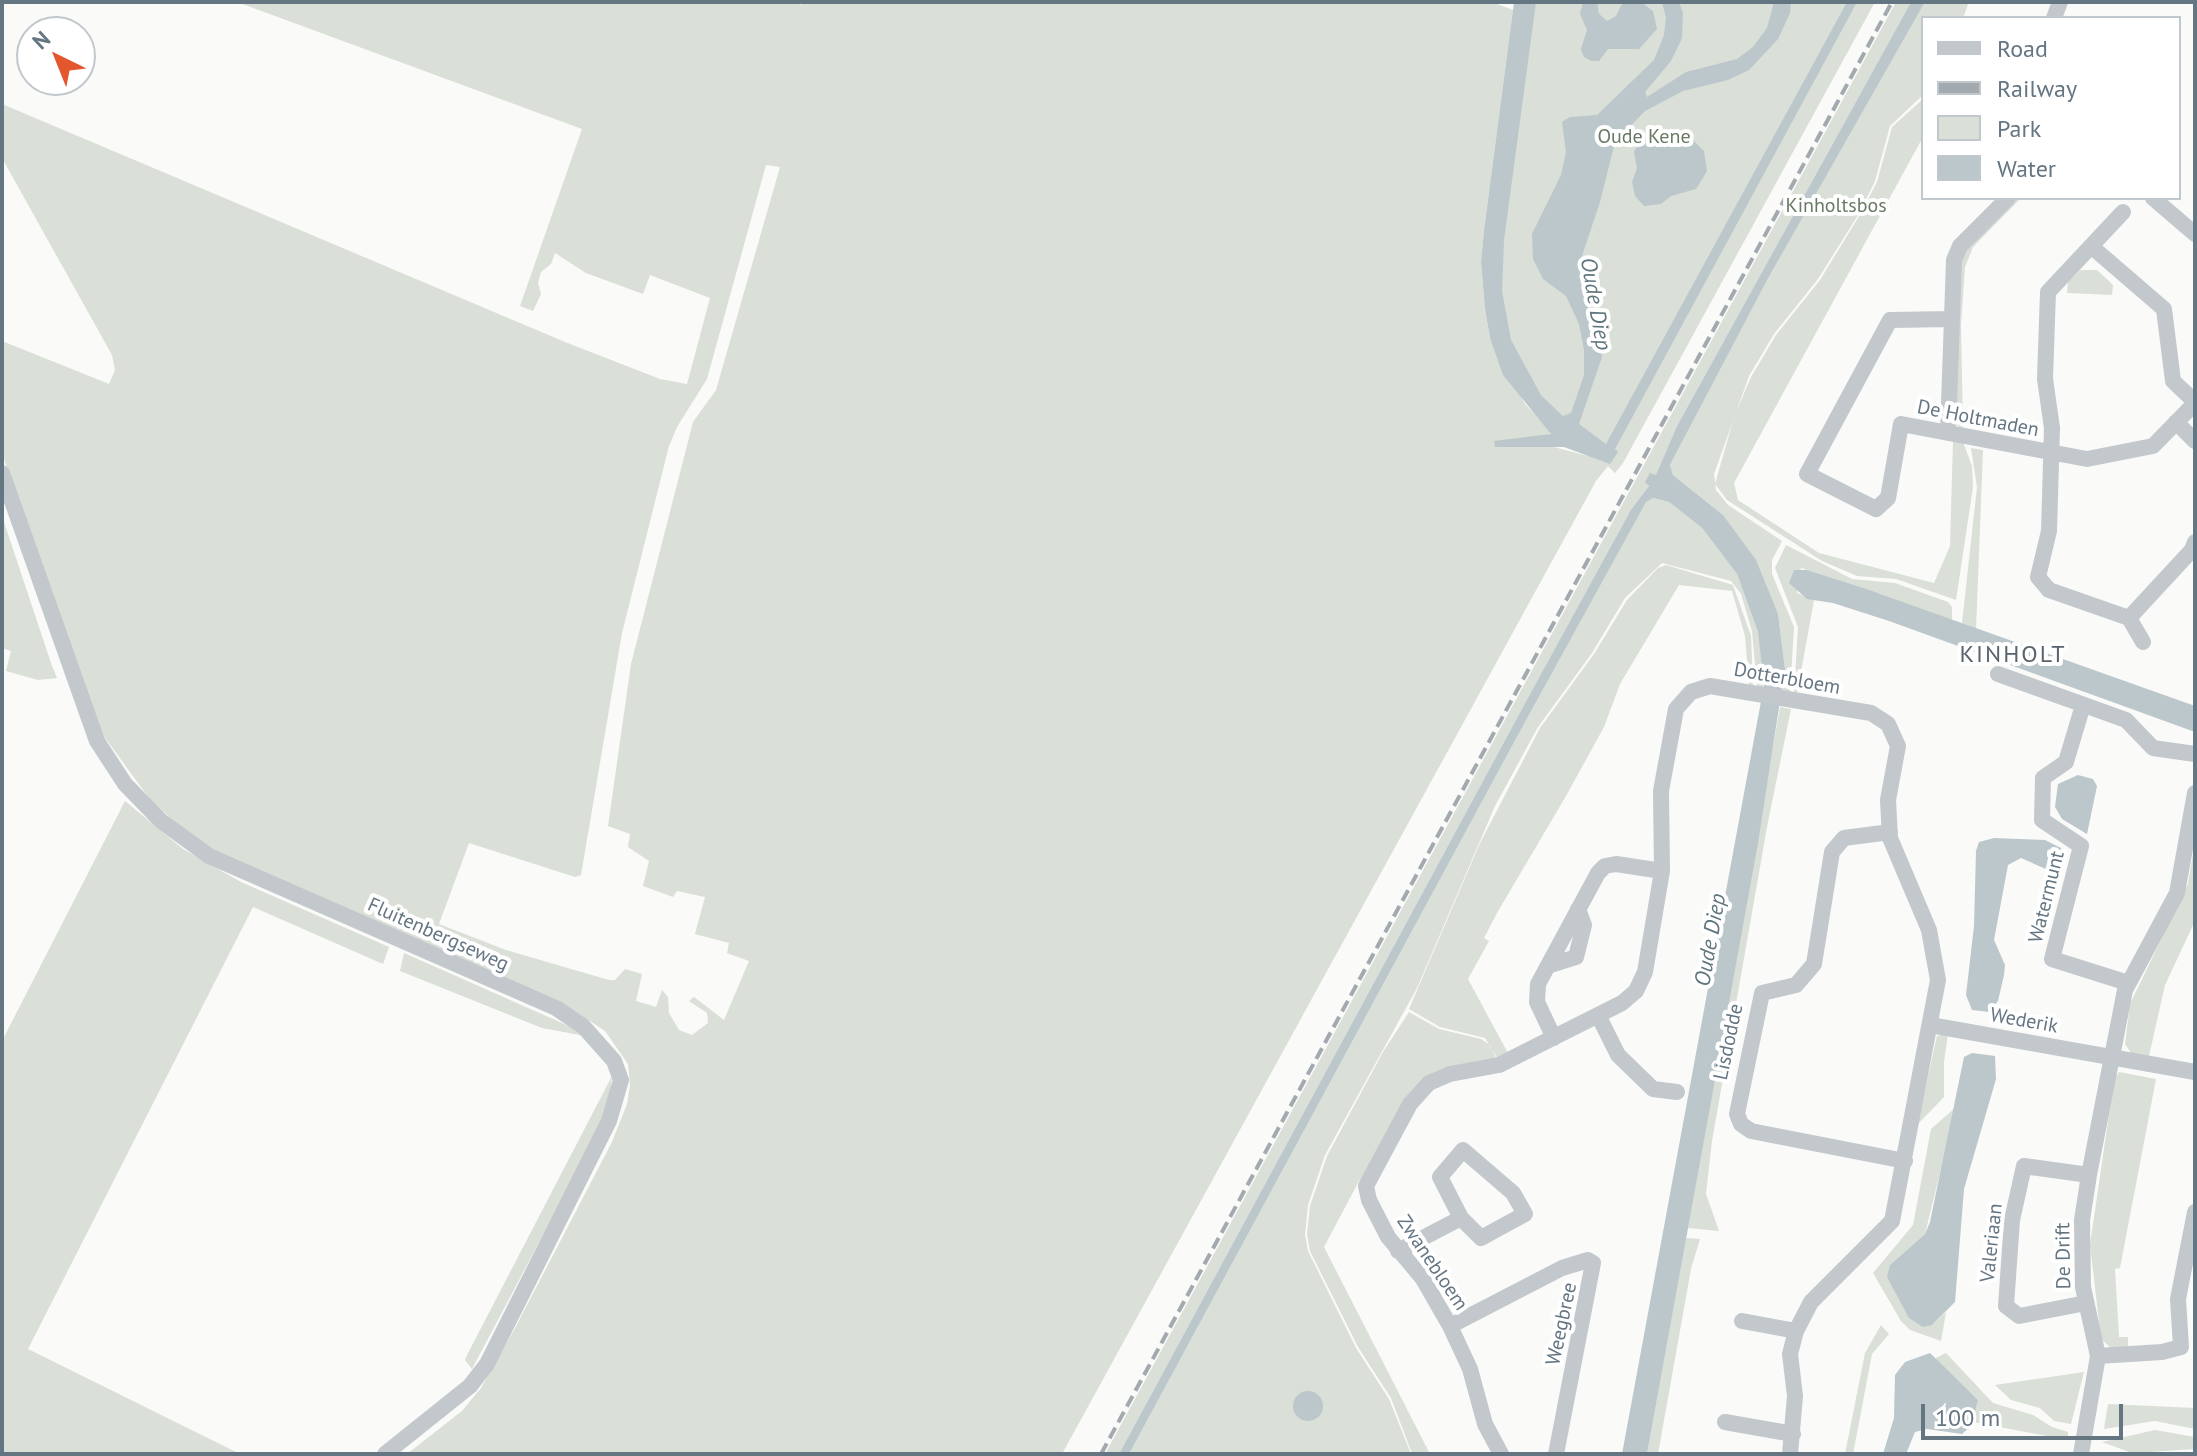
<!DOCTYPE html>
<html>
<head>
<meta charset="utf-8">
<style>
	body { margin:0 }
	#map { position:relative; width:2197px; height:1456px; overflow:hidden; background:#fafaf8; font-family:"PT Sans",sans-serif }
	canvas { display:block }
	.frame { position:absolute; inset:0; border:4px solid #657683; pointer-events:none }
	.legend { position:absolute; left:1921px; top:16px; width:260px; height:184px; box-sizing:border-box; background:#fff; border:2px solid #c1c8cd; margin:0; padding:10px 14px; list-style:none; font-size:24px; color:#657683 }
	.legend li { display:flex; align-items:center; gap:16px; height:40px }
	.legend b { width:40px; border:2px solid #c1c8cd }
	.north { position:absolute; left:16px; top:16px; width:80px; height:80px; box-sizing:border-box; background:#fff; border:2px solid #c1c8cd; border-radius:50%; rotate:317deg; font-size:22px; font-weight:700; line-height:32px; text-align:center; color:#657683 }
	.north::after { content:''; display:block; margin:auto; width:28px; height:36px; background:#e4572e; clip-path:polygon(50% 0,100% 100%,50% 72%,0 100%) }
	.scale { position:absolute; left:1921px; top:1404px; width:202px; height:36px; box-sizing:border-box; border:4px solid #657683; border-top:0; padding-left:10px; font-size:24px; line-height:28px; white-space:nowrap; color:#657683; -webkit-text-stroke:6px #fff; paint-order:stroke }
</style>
</head>
<body>
<div id="map">
<canvas width="2197" height="1456"></canvas>
<div class="frame"></div>
<ul class="legend">
<li><b style="height:10px;background:#c3c8cc"></b>Road</li>
<li><b style="height:10px;background:#a2aab0"></b>Railway</li>
<li><b style="height:22px;background:#dadfd7"></b>Park</li>
<li><b style="height:22px;background:#bbc7cb"></b>Water</li>
</ul>
<div class="north">N</div>
<div class="scale">100 m</div>
</div>
<script>
const ctx = document.querySelector('canvas').getContext('2d');
ctx.lineJoin = 'round';
function fill(path, color) {
  ctx.fillStyle = color;
  ctx.fill(path, 'evenodd');
}
function toPath(rows) {
  const path = new Path2D();
  for (const r of rows) {
    if (r.length === 3) {
      path.moveTo(r[0] + r[2], r[1]);
      path.arc(r[0], r[1], r[2], 0, 2 * Math.PI);
      continue;
    }
    path.moveTo(r[0], r[1]);
    for (let i = 2; i < r.length; i += 2) path.lineTo(r[i], r[i + 1]);
  }
  return path;
}
function strokePath(path, color, width, dash) {
  ctx.strokeStyle = color;
  ctx.lineWidth = width;
  ctx.lineCap = dash ? 'butt' : 'round';
  ctx.setLineDash(dash || []);
  ctx.stroke(path);
}
function write(font, color, halo, rows, align = 'center') {
  ctx.font = font + ' "PT Sans",sans-serif';
  ctx.lineWidth = 8;
  ctx.setLineDash([]);
  ctx.textBaseline = 'middle';
  ctx.strokeStyle = halo;
  ctx.fillStyle = color;
  for (const [text, x, y, turn = 0] of rows) {
    ctx.save();
    ctx.translate(x, y);
    ctx.rotate((+turn || 0) * Math.PI / 180);
    ctx.textAlign = isNaN(turn) ? turn : align;
    if (halo) ctx.strokeText(text, 0, 0);
    ctx.fillText(text, 0, 0);
    ctx.restore();
  }
}
const green = toPath([
	[237,2,793,2,801,5,803,2,1492,2,1513,10,1484,230,1481,262,1485,309,1490,338,1525,404,1551,431,1548,437,1520,438,1496,447,1546,445,1588,456,1563,416,1541,395,1522,362,1490,324,1523,2,1875,2,1623,463,1615,473,1608,466,1596,481,1062,1454,407,1454,462,1411,481,1388,514,1330,612,1142,627,1104,630,1085,628,1064,605,1031,575,1011,217,852,181,828,149,798,103,735,81,686,2,453,2,341,109,384,115,370,112,355,2,158,2,104,565,342,660,379,687,384,710,298,650,275,643,294,586,273,555,253,551,264,541,272,538,283,541,294,533,311,520,306,582,129],
	[766,165,780,167,716,390,693,422,631,664,608,826,630,834,628,847,649,861,643,886,673,897,677,891,705,897,695,934,729,943,727,953,749,961,724,1020,694,997,689,1001,707,1013,708,1023,692,1035,679,1030,669,1013,668,997,662,990,656,1007,636,1001,642,974,625,969,615,980,609,980,506,950,439,924,469,843,575,877,581,875,622,633,669,446,677,427,707,379],
	[1896,2,1911,2,1677,426,1656,476,1646,482,1649,485,1516,720,1119,1454,1105,1454],
	[1925,2,1969,2,1963,18,1923,18,1923,95,1890,126,1875,181,1860,212,1818,279,1774,334,1749,376,1714,474,1716,490,1728,505,1782,541,1772,560,1772,574,1794,627,1790,693,1782,692,1785,669,1778,614,1723,515,1673,475,1670,465,1767,279],
	[1923,99,1923,137,1734,483,1738,500,1819,553,1934,583,1950,546,1953,441,1963,442,1972,466,1973,487,1956,600,1896,579,1857,576,1822,561,1727,500,1715,484,1734,417,1751,377,1776,335,1820,280,1861,213,1877,182,1892,127],
	[2015,198,2021,198,1973,247,1965,267,1961,325,1963,429,1955,424,1960,258],
	[2080,270,2097,270,2113,285,2112,295,2067,293,2068,282],
	[1971,448,1983,450,1976,629,1962,623,1977,487],
	[1653,498,1669,502,1702,528,1737,574,1758,632,1763,662,1763,688,1757,686,1752,631,1741,594,1731,581,1662,563,1625,598,1592,653,1538,727,1495,806,1417,988,1325,1155,1308,1205,1305,1235,1308,1251,1356,1348,1389,1399,1411,1454,1129,1454,1524,724,1646,501],
	[2,516,52,666,57,678,38,680,6,671,11,651,2,648],
	[1786,545,1852,579,1895,583,1948,602,1952,607,1952,620,1801,568,1797,593,1814,600,1797,694,1794,694,1798,627,1775,568],
	[1666,565,1733,585,1751,636,1753,686,1749,685,1745,636,1732,591,1679,585,1620,684,1604,727,1566,796,1497,913,1484,938,1489,941,1468,979,1509,1055,1498,1059,1485,1038,1440,1027,1409,1009,1480,843,1540,728,1594,654,1627,600,1658,568],
	[1780,707,1791,709,1767,827,1712,1141,1706,1194,1719,1231,1688,1228],
	[125,801,183,849,241,882,389,947,383,964,253,907,28,1349,240,1454,2,1454,2,1041],
	[2195,841,2195,921,2165,985,2149,1056,2131,1053,2125,1044,2130,1004,2188,884],
	[404,953,580,1031,585,1036,542,1028,400,971],
	[1409,1012,1439,1029,1481,1039,1490,1045,1497,1060,1447,1068,1359,1181,1324,1247,1430,1454,1413,1454,1411,1451,1391,1398,1358,1347,1310,1251,1307,1234,1310,1206,1327,1156,1383,1052],
	[1948,1034,1944,1062,1944,1097,1917,1125,1937,1036],
	[2119,1072,2156,1079,2120,1268,2115,1269,2119,1337,2128,1337,2128,1348,2111,1348,2101,1339,2090,1245,2114,1080],
	[612,1076,608,1112,472,1369,465,1360,467,1355],
	[1956,1107,1925,1234,1890,1265,1932,1325,1946,1312,1941,1341,1910,1330,1901,1321,1873,1273,1913,1225,1931,1129],
	[1686,1238,1700,1239,1691,1269,1658,1454,1647,1454],
	[1881,1325,1889,1334,1872,1354,1853,1454,1845,1454,1865,1353],
	[1946,1353,1993,1403,2033,1415,2052,1427,2068,1432,2068,1440,1973,1422,1978,1400,1934,1359],
	[2084,1372,2071,1424,2054,1421,2040,1408,2011,1400,1995,1385],
	[2108,1404,2195,1408,2195,1429,2155,1421,2104,1429],
	[2155,1430,2195,1437,2195,1449,2132,1453,2102,1442]
]);
const water = toPath([
	[1514,2,1536,2,1504,240,1502,291,1511,340,1541,395,1563,416,1571,413,1584,375,1584,350,1579,324,1566,296,1543,279,1533,259,1532,234,1561,175,1566,152,1562,122,1570,117,1597,115,1654,60,1664,35,1666,18,1662,2,1679,2,1683,13,1682,38,1671,61,1645,92,1647,97,1686,72,1737,59,1753,47,1767,28,1774,2,1791,2,1790,13,1778,39,1749,70,1728,80,1683,91,1645,111,1615,142,1600,202,1578,268,1600,332,1602,357,1579,424,1606,444,1847,2,1857,2,1615,449,1618,452,1610,464,1564,447,1495,447,1494,441,1551,434,1503,375,1490,338,1485,309,1481,262,1484,230],
	[1583,2,1597,2,1599,14,1607,21,1616,16,1623,2,1641,2,1653,11,1657,29,1639,49,1608,49,1599,61,1591,61,1584,57,1581,49,1587,30,1580,14],
	[1911,2,1925,2,1767,280,1670,465,1673,475,1723,515,1756,560,1778,614,1785,669,1758,843,1647,1454,1622,1454,1764,685,1758,632,1737,574,1702,528,1669,502,1653,498,1646,502,1524,724,1129,1454,1119,1454,1516,720,1631,510,1649,486,1645,482,1650,473,1656,475,1677,426],
	[1668,130,1689,136,1704,151,1707,171,1696,189,1671,196,1661,204,1644,206,1635,196,1632,182,1637,168,1634,152,1642,136],
	[1794,570,1807,570,1866,589,2195,706,2195,732,1889,621,1833,603,1807,599,1789,583],
	[2078,775,2093,779,2097,786,2087,834,2062,819,2055,807,2058,784],
	[1994,838,2045,840,2061,848,2064,858,2056,869,2048,870,2021,858,2008,865,1994,940,2005,965,2004,975,1998,1001,1989,1012,1972,1010,1966,995,1974,926,1976,851,1979,842],
	[1972,1053,1995,1056,1996,1079,1964,1189,1955,1302,1932,1325,1923,1327,1909,1318,1887,1277,1890,1265,1925,1234,1930,1222,1964,1057],
	[1930,1353,1978,1400,1972,1425,1962,1434,1927,1429,1915,1432,1906,1454,1883,1454,1894,1418,1895,1375,1905,1362],
	[1308,1406,15]
]);
const minor = toPath([
	[2054,18,2060,2],
	[2153,198,2195,234],
	[2123,212,2048,292,2045,379,2052,428,2049,531,2038,577,2049,590,2129,618,2192,550,2195,542],
	[2092,247,2164,309,2173,381,2195,402],
	[1952,319,1890,320,1807,474,1876,509,1888,498,1901,424,2087,459,2153,446,2195,403],
	[2176,422,2195,441],
	[1948,433,1954,260,1960,246,2008,198],
	[2,473,97,741,125,784,161,821,209,856,556,1008,583,1026,614,1061,621,1080,609,1121,487,1364,470,1386,385,1454],
	[2129,618,2143,642],
	[1998,674,2126,720,2153,748,2195,754],
	[2083,705,2066,762,2043,778,2042,820,2081,846,2052,959,2128,983],
	[1890,832,1844,838,1832,852,1814,964,1796,985,1762,993,1737,1114,1741,1124,1751,1131,1905,1161],
	[1548,966,1576,957,1584,925,1578,909],
	[1598,1015,1618,1055,1653,1089,1677,1092],
	[1930,1025,2195,1072],
	[1554,1038,1537,1002,1538,984,1598,873,1605,866,1616,864,1662,871],
	[1463,1150,1513,1193,1525,1214,1481,1238,1461,1218,1440,1177,1463,1150],
	[1398,1251,1461,1218],
	[2086,1303,2019,1316,2006,1306,2012,1220,2024,1166,2089,1175],
	[1742,1321,1796,1331],
	[1450,1326,1562,1268,1588,1260,1593,1263,1556,1454],
	[2098,1356,2162,1352,2181,1347,2178,1299,2195,1212],
	[1725,1422,1793,1434],
	[1501,1454,1485,1424,1470,1369,1450,1326,1423,1279,1388,1237,1369,1200,1366,1186,1410,1104,1429,1083,1450,1074,1499,1065,1622,1003,1636,991,1645,972,1662,871,1661,791,1676,709,1691,692,1710,686,1871,713,1888,724,1898,746,1888,800,1890,838,1929,930,1938,980,1892,1221,1811,1302,1796,1331,1790,1354,1795,1396,1790,1454],
	[2081,1454,2098,1356,2083,1287,2082,1220,2089,1175,2125,990,2177,893,2195,793]
]);
const rail = toPath([
	[1101,1454,1892,2]
]);
const parkNames = [
	["Oude Kene",1644,137],
	["Kinholtsbos",1836,206]
];
const streetNames = [
	["De Holtmaden",1978,419,11],
	["Dotterbloem",1787,679,10],
	["Watermunt",2047,897,-76],
	["Fluitenbergseweg",438,935,24],
	["Wederik",2024,1021,10],
	["Lisdodde",1729,1042,-78],
	["Valeriaan",1992,1243,-84],
	["De Drift",2064,1256,-91],
	["Zwanebloem",1432,1263,56],
	["Weegbree",1562,1324,-78]
];
const waterNames = [
	["Oude Diep",1595,304,80],
	["Oude Diep",1711,940,-80]
];
const quarterNames = [
	["KINHOLT",2013,655]
];
fill(green, '#dadfd7');
fill(water, '#bbc7cb');
strokePath(minor, '#c3c8cc', 16);
strokePath(rail, '#a2aab0', 4, [12, 6]);
write('20px', '#687a64', '#fff', parkNames);
write('20px', '#657683', '#fff', streetNames);
write('italic 22px', '#60757c', '#fff', waterNames);
ctx.letterSpacing = '2px';
write('24px', '#57646e', '#fff', quarterNames);
ctx.letterSpacing = '0px';
</script>
</body>
</html>
